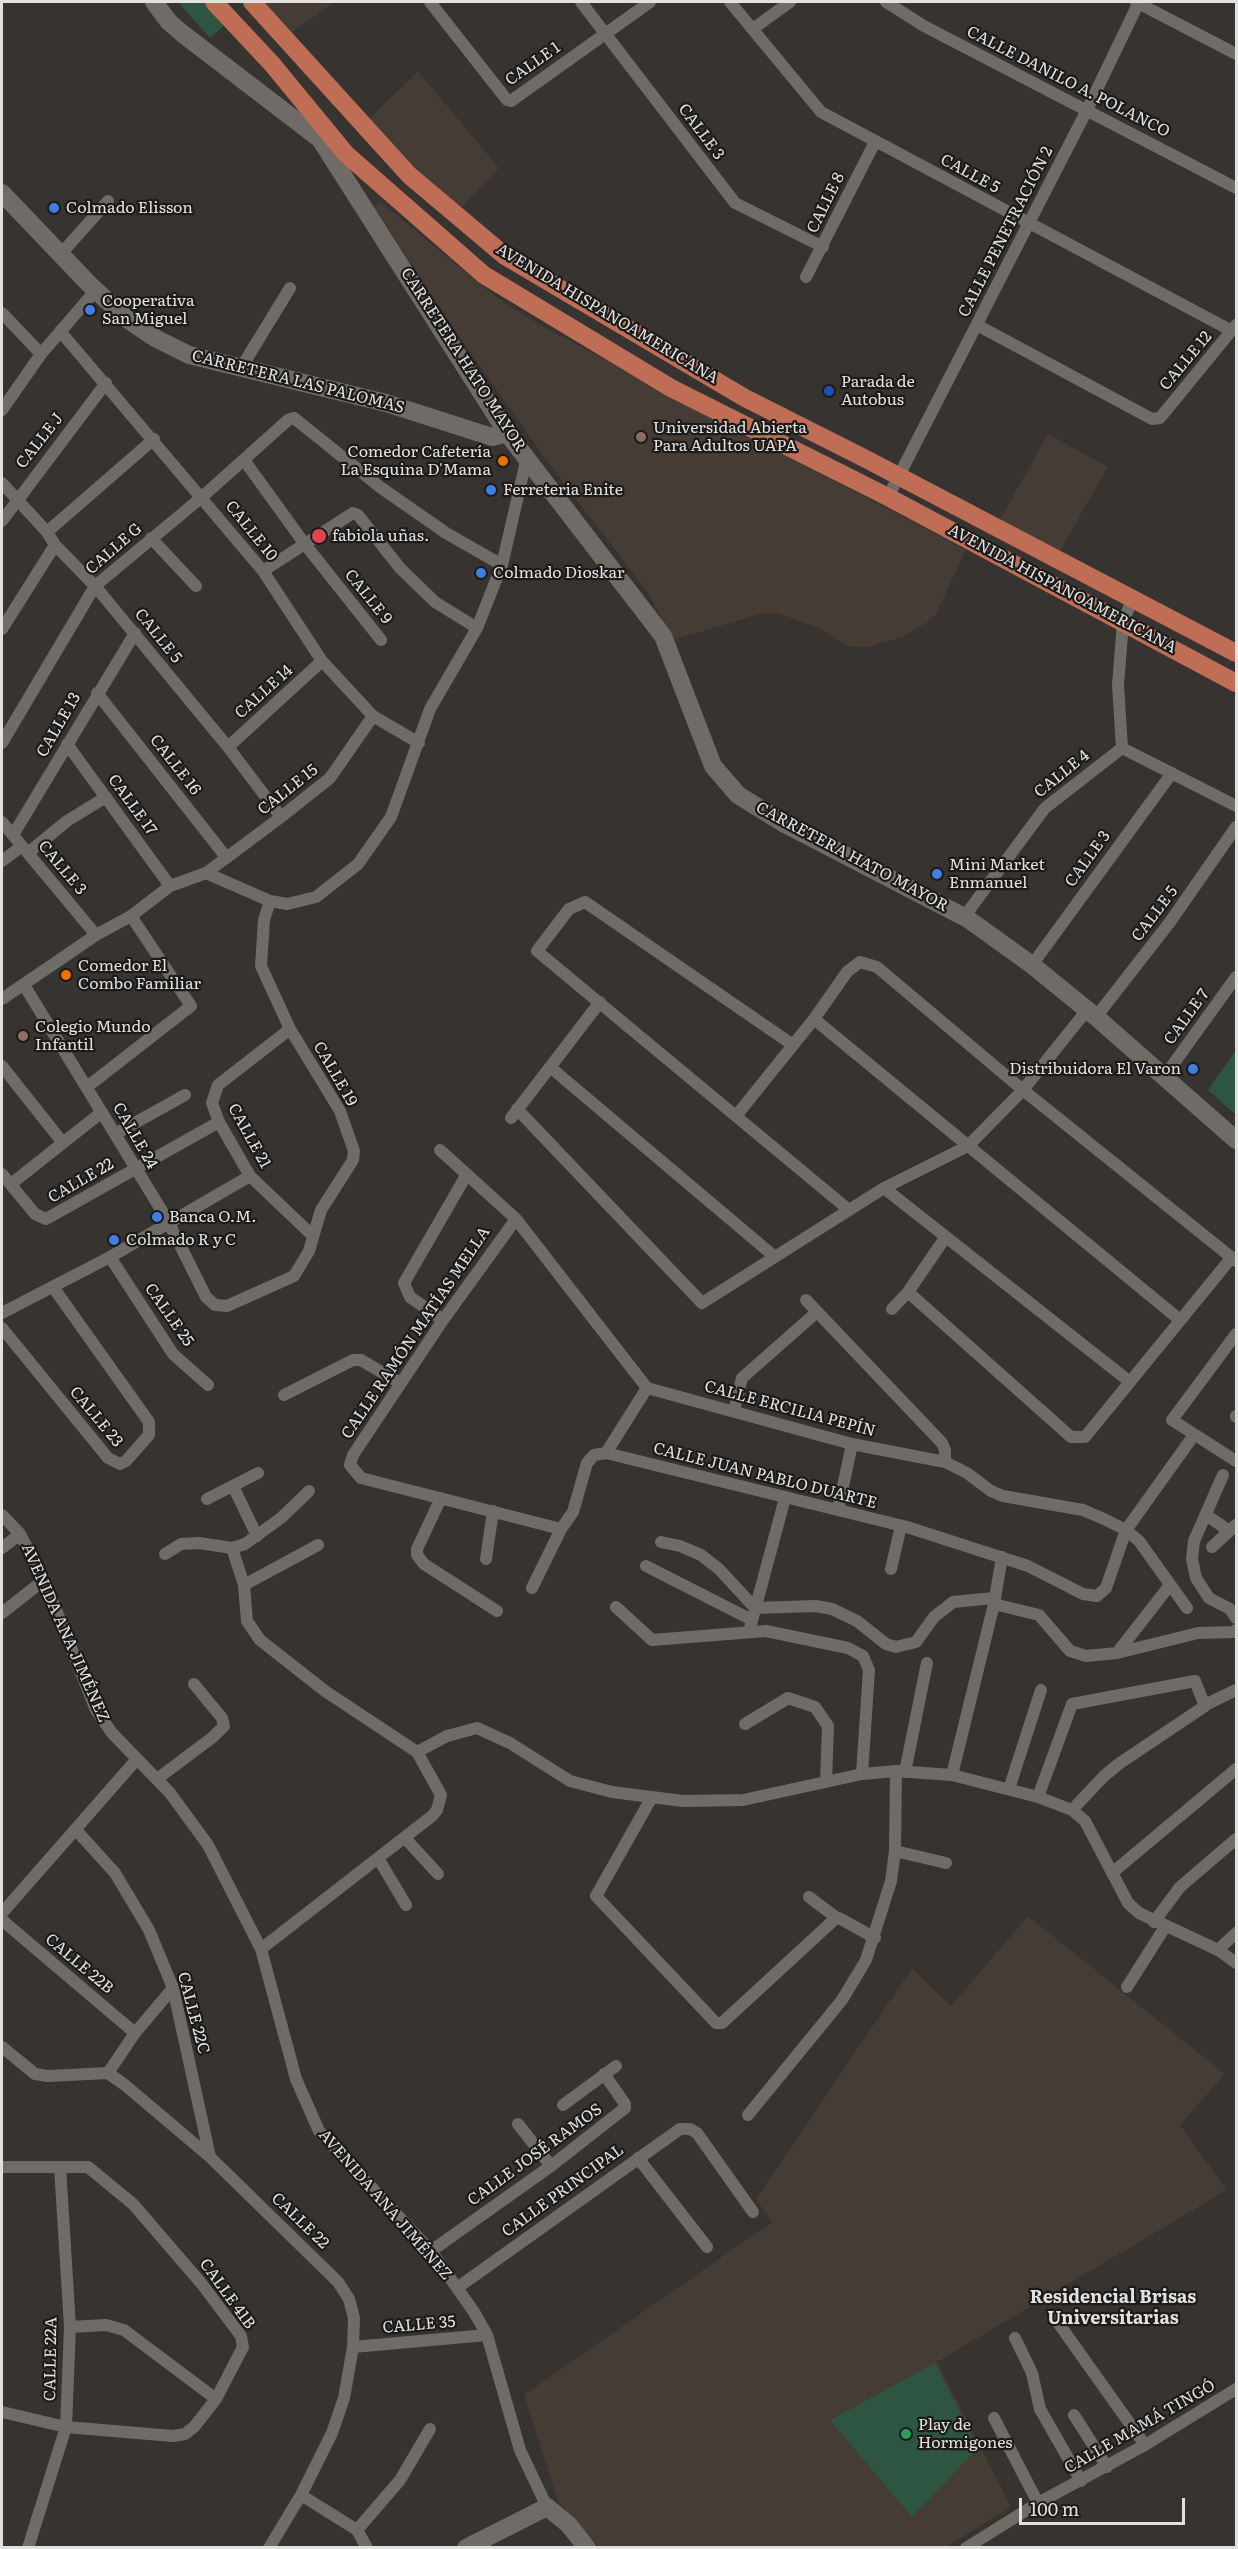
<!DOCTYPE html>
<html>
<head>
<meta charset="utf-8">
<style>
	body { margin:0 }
	#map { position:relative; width:1238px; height:2549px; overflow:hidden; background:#363330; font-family:Literata,serif }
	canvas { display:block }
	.frame { position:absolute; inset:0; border:3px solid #e3e1df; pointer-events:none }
	.scale { position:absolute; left:1019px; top:2498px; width:166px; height:27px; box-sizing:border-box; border:3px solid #e3e1df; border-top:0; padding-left:8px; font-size:18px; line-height:21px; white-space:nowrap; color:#e3e1df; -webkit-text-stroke:4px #1c1b1a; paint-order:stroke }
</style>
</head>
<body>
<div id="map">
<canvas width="1238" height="2549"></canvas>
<div class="frame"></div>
<div class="scale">100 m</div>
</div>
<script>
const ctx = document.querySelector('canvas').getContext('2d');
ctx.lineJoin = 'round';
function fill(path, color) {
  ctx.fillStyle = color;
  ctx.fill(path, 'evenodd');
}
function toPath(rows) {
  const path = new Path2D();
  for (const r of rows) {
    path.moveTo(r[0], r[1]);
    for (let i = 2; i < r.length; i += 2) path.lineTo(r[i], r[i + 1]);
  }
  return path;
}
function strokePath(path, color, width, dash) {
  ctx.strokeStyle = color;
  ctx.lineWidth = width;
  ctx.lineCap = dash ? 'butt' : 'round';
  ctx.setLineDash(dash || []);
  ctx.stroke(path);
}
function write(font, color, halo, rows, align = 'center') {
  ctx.font = font + ' Literata,serif';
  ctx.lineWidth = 4.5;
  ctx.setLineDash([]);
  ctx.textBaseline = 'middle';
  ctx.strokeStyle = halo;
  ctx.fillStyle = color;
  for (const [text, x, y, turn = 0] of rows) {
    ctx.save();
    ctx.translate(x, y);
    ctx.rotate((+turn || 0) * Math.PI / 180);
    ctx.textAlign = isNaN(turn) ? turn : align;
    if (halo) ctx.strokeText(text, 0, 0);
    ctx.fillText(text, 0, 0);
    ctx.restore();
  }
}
const built = toPath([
	[256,2,334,2,286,37],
	[418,71,499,168,455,214,363,125],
	[380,201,496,297,542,326,966,550,936,614,926,623,904,636,869,647,847,646,817,627,777,613,760,614,673,640,648,593,544,457,460,338,374,207],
	[1048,434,1108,467,1056,558,996,527],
	[1028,1916,1225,2074,1180,2125,1227,2190,937,2362,1011,2507,946,2547,599,2547,558,2501,524,2395,772,2222,756,2199,912,1968,951,2006]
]);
const green = toPath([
	[178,2,206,2,226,24,210,38],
	[1236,1050,1236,1115,1208,1090],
	[935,2363,978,2448,912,2517,830,2420]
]);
const street = toPath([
	[430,2,507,100,511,101,650,2],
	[581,2,735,203,823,247],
	[730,2,821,112,1232,331],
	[886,2,924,26,1236,188],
	[1136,2,1236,54],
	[754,28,790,2],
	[60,255,108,201],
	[806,277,875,142],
	[2,313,41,354],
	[977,325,1152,419,1160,418,1236,325],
	[60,331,263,571,322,661,373,716,419,743],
	[241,368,290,288],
	[2,410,41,354,96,290],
	[244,460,304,543,381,640],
	[2,483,47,532,55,545,95,586,228,747,281,817],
	[888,497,1087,110,1139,2],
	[2,521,106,383],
	[47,532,154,439],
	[151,538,196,586],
	[263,571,353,513,358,515,400,568,435,602,477,628],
	[2,629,55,545],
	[97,693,226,857],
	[2,743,95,586,202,497,288,420,294,418,380,487,446,533,502,565],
	[67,744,170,886],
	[228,747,322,661],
	[1122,748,1118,685,1123,622,1133,598],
	[1122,748,1236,806],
	[2,822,96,935],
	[13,835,135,633],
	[28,853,67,821,106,797],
	[2,861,22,846],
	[206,873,270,901,287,904,316,897,358,864,391,817,430,709,477,628,502,565,527,457],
	[964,917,1045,808,1122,748],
	[1032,965,1172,773],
	[24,985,168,1221,206,1297,215,1305,227,1306,294,1276,309,1251,321,1210,353,1160,354,1151,340,1111,290,1029,261,966,264,920,270,901],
	[2,999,96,935,131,916,170,886,206,873,281,817,330,778,373,716],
	[1096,1017,1170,922,1236,827],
	[814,1019,1180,1320],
	[290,1029,218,1085,212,1103,219,1122,250,1176,313,1236],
	[793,1045,585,902,569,909,537,951,849,1210],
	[2,1066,63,1143],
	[550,1067,775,1257],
	[1164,1077,1236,977],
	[87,1087,191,1006,131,916],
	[517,1109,702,1303,884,1188,968,1146,1023,1090,1236,1261],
	[736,1116,814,1019,847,972,860,962,877,967,1023,1090,1087,1010],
	[511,1118,600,1002],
	[115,1134,185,1095],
	[440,1150,516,1219,647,1388,852,1444,945,1462,967,1473,991,1491,1003,1496,1083,1510,1104,1519,1126,1530,1139,1541,1187,1608],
	[2,1174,35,1214,46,1219,219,1122],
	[11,1184,102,1112],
	[884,1188,1130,1382],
	[516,1219,443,1320,353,1455,350,1465,361,1478,561,1529,573,1512,587,1463,594,1455,606,1453,907,1527,1028,1566,1083,1594,1097,1596,1106,1588,1126,1530,1194,1435],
	[110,1257,173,1354,208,1385],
	[908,1292,1071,1437,1085,1437,1232,1257],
	[806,1300,942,1443,945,1450,945,1462],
	[892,1309,908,1292,945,1238],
	[2,1313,110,1257,250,1176],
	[443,1320,410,1297,404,1283,467,1174],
	[2,1328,108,1458,120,1464,126,1461,149,1435,149,1422,53,1287],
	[1236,1334,1172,1420,1236,1461],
	[284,1395,353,1360,361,1360,400,1383],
	[734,1411,742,1378,817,1312],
	[1236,1416,1236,1417],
	[606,1453,647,1388],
	[1223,1475,1194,1541,1192,1559,1196,1578,1209,1598,1230,1609,1236,1618],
	[233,1486,257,1536],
	[441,1498,417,1549,417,1555,424,1564,497,1611],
	[207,1499,258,1473],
	[838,1510,852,1444],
	[2,1515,20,1534,44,1580,96,1710,112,1733,170,1793,208,1845,261,1949,296,2079,319,2131,431,2251,474,2312,487,2335,520,2450,547,2507],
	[1206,1515,1228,1530],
	[661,1542,680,1546,701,1555,719,1569,755,1608,816,1606,832,1609,857,1621,886,1644,896,1647,916,1642,934,1617,953,1602,994,1598],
	[1212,1547,1236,1525],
	[2,1548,20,1534],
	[232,1548,244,1585,247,1621,260,1640,325,1691,417,1752,441,1795,437,1810,432,1816,261,1949],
	[165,1554,181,1544,199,1543,232,1548,245,1544,281,1518,309,1491],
	[486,1559,493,1511],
	[646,1566,752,1620],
	[891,1569,901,1526],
	[244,1585,318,1545],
	[532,1588,561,1529],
	[994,1604,1039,1615,1070,1651,1086,1656,1117,1653,1198,1633,1235,1632,1236,1630],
	[616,1607,652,1640,766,1631,848,1648,863,1656,869,1670,862,1774],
	[2,1613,44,1580],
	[749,1632,785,1498],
	[1117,1653,1170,1585],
	[1205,1705,1236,1690],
	[745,1724,788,1698,815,1707,828,1726,826,1781],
	[417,1752,447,1736,477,1728,510,1743,570,1781,612,1792,683,1801,743,1800,862,1774,896,1771,952,1775,1038,1797,1072,1810,1085,1821,1128,1903,1139,1913,1218,1950,1236,1963],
	[905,1772,927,1663],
	[952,1775,994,1604,1002,1557],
	[157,1779,213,1737,224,1726,222,1718,194,1684],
	[1009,1789,1041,1690],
	[652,1797,596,1896,716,2023,722,2023,835,1919,839,1918,875,1938],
	[1038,1797,1072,1704,1195,1681,1205,1706,1120,1763,1104,1776,1072,1810],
	[76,1830,115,1873,149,1930,173,1988,210,2157],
	[405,1838,438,1874],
	[895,1851,946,1863],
	[378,1858,406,1905],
	[1112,1873,1236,1769],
	[809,1897,837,1918],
	[2,1913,137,1759],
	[2,1920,135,2033],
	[1154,1922,1180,1887,1236,1839],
	[1218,1950,1236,1933],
	[1127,1987,1165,1927],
	[2,2047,35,2074,48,2076,108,2073,125,2085,210,2157,338,2282,349,2299,354,2318,353,2347,344,2398,332,2433,301,2495,269,2548],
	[108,2073,135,2033,173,1988],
	[563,2105,616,2066],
	[748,2115,842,2000,866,1960,891,1881,895,1851,896,1771],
	[518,2124,551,2166],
	[638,2158,707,2247],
	[2,2167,88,2167,133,2204,201,2283,241,2336,243,2347,216,2399,194,2427,185,2434,173,2436,66,2427,2,2412],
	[431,2251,551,2166,625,2108,625,2104,604,2074],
	[457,2288,680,2129,690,2129,697,2133,753,2212],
	[1054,2317,1145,2445],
	[70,2327,106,2325,124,2330,216,2399],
	[1015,2338,1032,2373,1040,2409,1081,2481],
	[353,2347,487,2335],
	[1074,2415,1107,2467],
	[994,2418,1038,2503],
	[301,2495,357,2530,367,2548],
	[357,2530,400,2480,430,2429],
	[28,2548,66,2427,70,2327,60,2167],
	[966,2548,1038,2503,1145,2445,1236,2389]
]);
const secondary = toPath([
	[154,2,169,22,183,34,320,139,507,433,663,636,713,766,738,795,785,824,968,919,1032,965,1096,1017,1236,1140],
	[2,193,89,284,127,319,155,338,189,355,386,403,492,437,507,433],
	[466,2548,547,2507,568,2524,587,2548]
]);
const primary = toPath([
	[214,2,272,64,346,154,484,275,671,388,888,497,1236,683],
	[252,2,409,175,505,256,745,398,864,458,1236,653]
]);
const markers = [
	[54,208,6,"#3f7fe0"],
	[90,310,6,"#3f7fe0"],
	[829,391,6,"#1a4fb4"],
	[641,437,6,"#8d6e63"],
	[503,461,6,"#e8710a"],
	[491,490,6,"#3f7fe0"],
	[319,536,8,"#e0444e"],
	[481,573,6,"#3f7fe0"],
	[937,874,6,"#3f7fe0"],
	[66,975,6,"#e8710a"],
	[23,1036,6,"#8d6e63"],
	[1193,1069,6,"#3f7fe0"],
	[157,1217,6,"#3f7fe0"],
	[114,1240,6,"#3f7fe0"],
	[906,2434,6,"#2e9e5b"]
];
const streetNames = [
	["CALLE 1",533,64,-35],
	["CALLE DANILO A. POLANCO",1068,82,27],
	["CALLE 3",701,132,53],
	["CALLE 5",970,174,28],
	["CALLE 8",826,203,-64],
	["CALLE PENETRACIÓN 2",1006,232,-63],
	["AVENIDA HISPANOAMERICANA",607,314,31],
	["CARRETERA HATO MAYOR",463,360,57],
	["CALLE 12",1186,361,-50],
	["CARRETERA LAS PALOMAS",298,382,14],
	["CALLE J",40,441,-52],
	["CALLE 10",251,531,51],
	["CALLE G",114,549,-41],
	["AVENIDA HISPANOAMERICANA",1062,589,28],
	["CALLE 9",368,597,51],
	["CALLE 5",158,636,51],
	["CALLE 14",264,692,-42],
	["CALLE 13",59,725,-60],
	["CALLE 16",175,765,52],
	["CALLE 4",1062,774,-39],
	["CALLE 15",288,790,-38],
	["CALLE 17",132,805,54],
	["CARRETERA HATO MAYOR",852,857,28],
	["CALLE 3",1088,859,-54],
	["CALLE 3",62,868,50],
	["CALLE 5",1155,914,-53],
	["CALLE 7",1187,1017,-54],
	["CALLE 19",335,1074,60],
	["CALLE 24",135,1136,60],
	["CALLE 21",249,1136,61],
	["CALLE 22",81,1181,-30],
	["CALLE 25",169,1315,55],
	["CALLE RAMÓN MATÍAS MELLA",416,1333,-56],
	["CALLE ERCILIA PEPÍN",790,1409,15],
	["CALLE 23",96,1417,50],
	["CALLE JUAN PABLO DUARTE",765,1476,14],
	["AVENIDA ANA JIMÉNEZ",65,1633,66],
	["CALLE 22B",79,1964,40],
	["CALLE 22C",193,2013,75],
	["CALLE JOSÉ RAMOS",535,2155,-36],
	["CALLE PRINCIPAL",563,2191,-36],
	["AVENIDA ANA JIMÉNEZ",385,2205,49],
	["CALLE 22",300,2221,44],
	["CALLE 41B",227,2294,54],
	["CALLE 35",419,2325,-5],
	["CALLE 22A",51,2359,-89],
	["CALLE MAMÁ TINGÓ",1140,2427,-30]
];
const poiNames = [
	["Colmado Elisson",66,208],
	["Cooperativa",102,301],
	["San Miguel",102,319],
	["Parada de",841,382],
	["Autobus",841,400],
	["Universidad Abierta",653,428],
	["Para Adultos UAPA",653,446],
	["Comedor Cafetería",491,452,"right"],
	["La Esquina D'Mama",491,470,"right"],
	["Ferreteria Enite",503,490],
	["fabiola uñas.",332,536],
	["Colmado Dioskar",493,573],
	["Mini Market",949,865],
	["Enmanuel",949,883],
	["Comedor El",78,966],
	["Combo Familiar",78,984],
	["Colegio Mundo",35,1027],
	["Infantil",35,1045],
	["Distribuidora El Varon",1181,1069,"right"],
	["Banca O.M.",169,1217],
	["Colmado R y C",126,1240],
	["Play de",918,2425],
	["Hormigones",918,2443]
];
const neighbourhoodNames = [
	["Residencial Brisas",1113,2298],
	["Universitarias",1113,2319]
];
fill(built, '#443c35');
fill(green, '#2e5541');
strokePath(street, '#6f6c68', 12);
strokePath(secondary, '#6f6c68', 18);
strokePath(primary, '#bf6e55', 18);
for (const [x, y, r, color] of markers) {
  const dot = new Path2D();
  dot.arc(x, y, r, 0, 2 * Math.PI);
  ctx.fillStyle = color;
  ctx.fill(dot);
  strokePath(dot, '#1c1b1a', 2);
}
write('16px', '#e3e1df', '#1c1b1a', streetNames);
write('16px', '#e3e1df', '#1c1b1a', poiNames, 'left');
write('bold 18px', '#e3e1df', '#1c1b1a', neighbourhoodNames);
</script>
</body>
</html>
